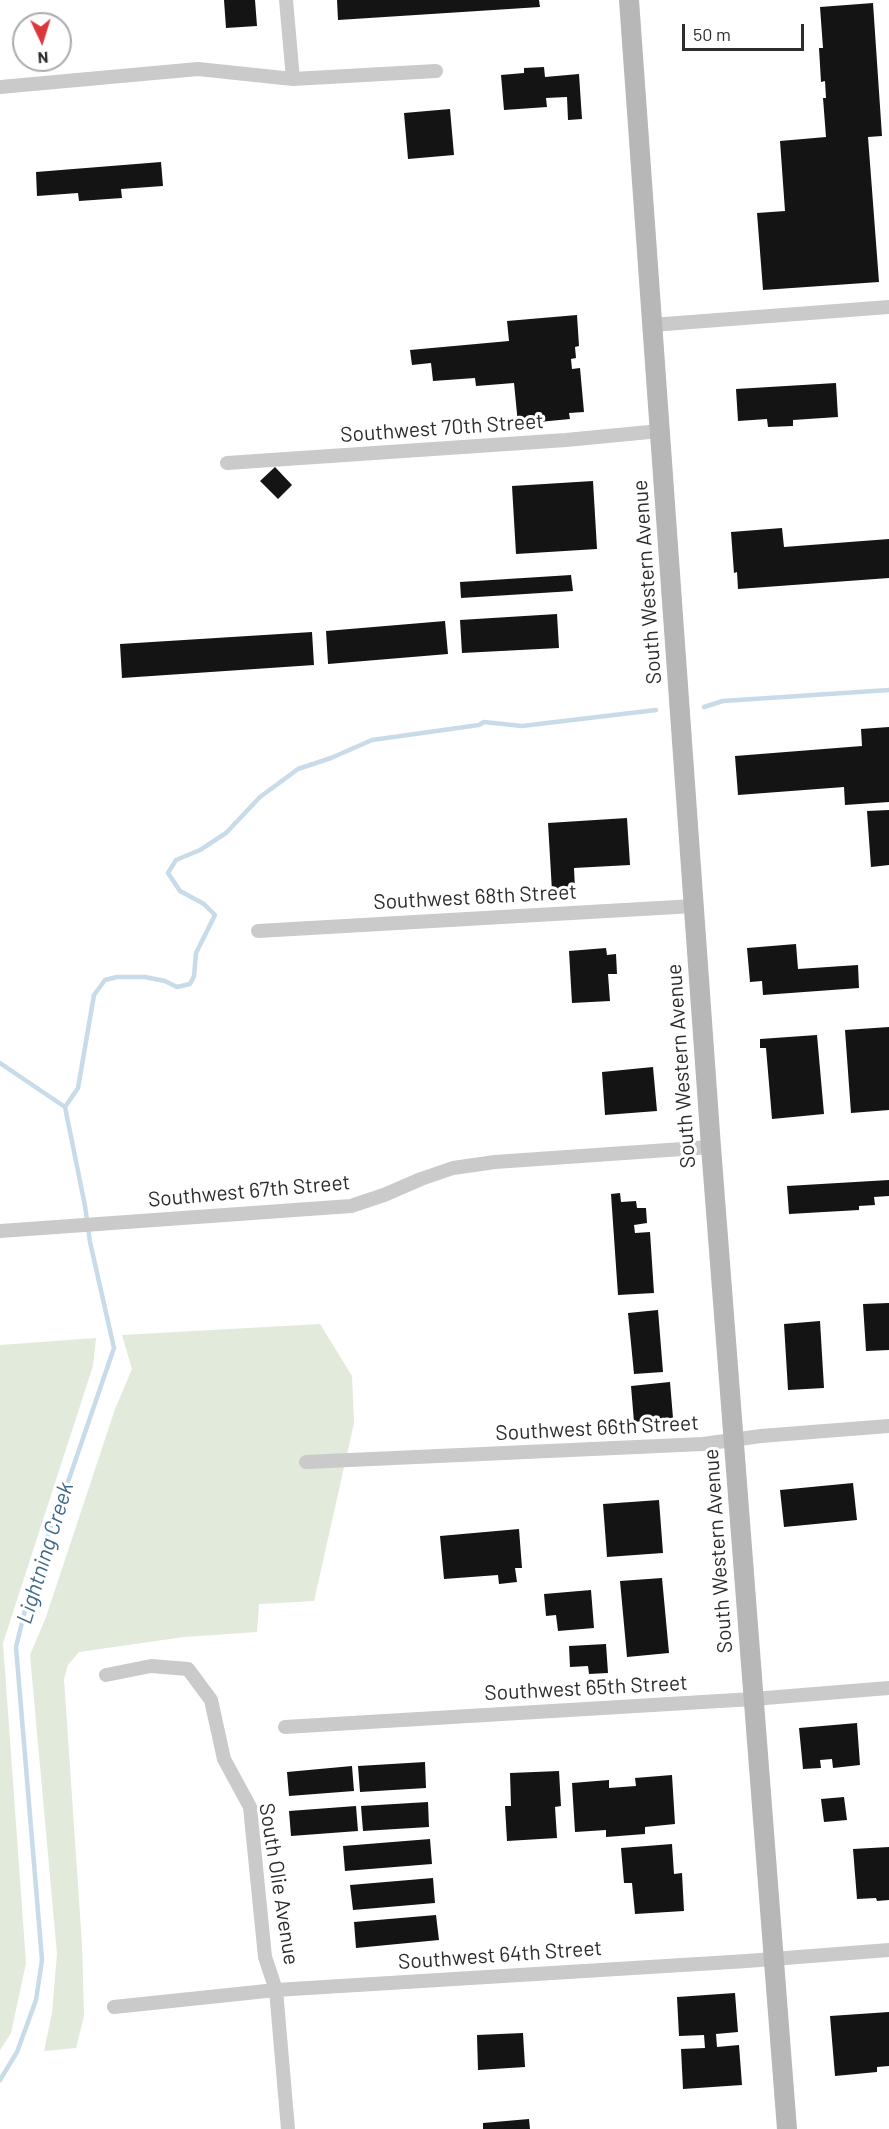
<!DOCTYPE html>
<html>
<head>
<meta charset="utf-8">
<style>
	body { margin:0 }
	#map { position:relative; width:889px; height:2129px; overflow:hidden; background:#fff; font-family:Barlow,sans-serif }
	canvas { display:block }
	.north { position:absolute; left:12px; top:12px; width:60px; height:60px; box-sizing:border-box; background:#fff; border:2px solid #ababab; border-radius:50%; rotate:176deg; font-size:16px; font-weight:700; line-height:24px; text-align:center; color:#2d2d2d }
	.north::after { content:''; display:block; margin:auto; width:21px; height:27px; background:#db383d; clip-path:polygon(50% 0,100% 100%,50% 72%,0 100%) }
	.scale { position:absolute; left:682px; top:24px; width:122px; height:27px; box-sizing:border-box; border:3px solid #2d2d2d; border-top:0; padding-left:8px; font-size:18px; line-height:21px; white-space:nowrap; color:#2d2d2d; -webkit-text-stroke:4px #fff; paint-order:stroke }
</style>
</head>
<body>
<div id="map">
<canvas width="889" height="2129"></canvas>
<div class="north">N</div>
<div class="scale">50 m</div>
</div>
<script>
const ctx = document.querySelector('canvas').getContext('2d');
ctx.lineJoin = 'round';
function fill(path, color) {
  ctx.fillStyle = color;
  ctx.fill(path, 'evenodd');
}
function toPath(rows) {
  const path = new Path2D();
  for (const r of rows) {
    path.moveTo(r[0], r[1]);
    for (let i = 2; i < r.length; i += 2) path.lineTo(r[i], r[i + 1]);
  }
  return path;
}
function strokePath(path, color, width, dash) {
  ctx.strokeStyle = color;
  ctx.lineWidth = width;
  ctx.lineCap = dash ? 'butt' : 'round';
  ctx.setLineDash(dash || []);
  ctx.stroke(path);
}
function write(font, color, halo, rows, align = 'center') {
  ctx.font = font + ' Barlow,sans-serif';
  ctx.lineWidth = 6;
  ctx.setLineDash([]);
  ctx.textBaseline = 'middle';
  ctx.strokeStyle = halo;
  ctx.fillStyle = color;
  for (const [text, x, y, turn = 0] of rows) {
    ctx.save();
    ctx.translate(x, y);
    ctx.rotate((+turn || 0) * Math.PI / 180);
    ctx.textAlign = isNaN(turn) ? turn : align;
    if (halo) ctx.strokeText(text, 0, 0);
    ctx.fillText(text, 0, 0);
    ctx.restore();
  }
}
const green = toPath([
	[320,1324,352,1376,354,1423,314,1601,259,1604,257,1632,184,1637,79,1652,68,1665,64,1679,82,1944,84,2016,76,2048,44,2051,52,2013,57,1954,30,1655,46,1617,115,1409,132,1369,122,1335],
	[96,1338,93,1366,3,1643,26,1963,11,2033,0,2050,0,1345]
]);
const stream = toPath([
	[704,707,723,701,889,690],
	[0,1063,65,1107,85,1206,90,1242,114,1348,58,1511,54,1516,26,1606,16,1647,42,1960,36,2000,17,2052,0,2080],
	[65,1107,78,1088,94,995,105,980,117,977,145,977,165,981,177,987,190,984,194,976,196,953,215,915,204,904,180,891,168,873,176,860,200,850,226,833,260,797,298,769,331,758,372,740,479,725,484,722,522,726,656,710]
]);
const building = toPath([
	[224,0,255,0,257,26,226,28],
	[337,0,539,0,540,7,338,20],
	[873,3,882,136,868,137,879,282,763,290,757,213,785,211,780,141,826,137,823,98,826,98,825,81,821,82,819,48,823,48,820,7],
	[544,67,545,77,579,74,582,119,568,120,567,97,546,98,547,107,504,110,501,75,524,73,524,68],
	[450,109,454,155,408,159,404,113],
	[161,162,163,186,121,189,122,198,79,201,78,193,37,196,36,172],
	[577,315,579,346,575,347,576,358,571,359,572,369,580,368,584,412,569,413,570,419,518,424,514,383,476,386,475,378,433,381,431,363,412,365,410,350,509,341,507,321],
	[836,383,838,417,793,420,793,426,768,427,767,419,738,421,736,389],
	[275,467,292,485,278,499,260,481],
	[593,481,597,549,516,554,512,486],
	[782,528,784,547,889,539,889,578,738,589,737,572,734,573,731,532],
	[571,575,573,591,461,598,460,582],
	[557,614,559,648,462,653,460,620],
	[445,621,448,654,328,664,326,631],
	[312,632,314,665,122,678,120,644],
	[889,727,889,802,845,805,844,787,738,795,735,756,862,746,861,729],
	[889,810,889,865,871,867,867,811],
	[627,818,630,865,574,868,575,889,552,891,548,823],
	[796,944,798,969,858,965,859,988,763,995,762,981,750,982,747,948],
	[606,948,607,955,616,954,617,974,608,974,610,1001,572,1003,569,951],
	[889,1027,889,1110,851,1113,845,1030],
	[817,1035,824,1114,772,1119,766,1048,760,1048,760,1039],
	[653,1067,657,1111,605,1115,602,1072],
	[889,1180,889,1196,874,1197,875,1205,859,1206,859,1210,789,1214,787,1186],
	[620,1193,621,1202,636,1201,637,1208,646,1208,647,1223,634,1225,635,1233,650,1232,654,1293,618,1295,611,1194],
	[889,1303,889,1350,866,1351,863,1304],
	[658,1310,663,1372,634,1374,628,1313],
	[820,1321,824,1388,788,1390,784,1324],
	[670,1382,673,1418,634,1422,631,1386],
	[853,1483,857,1520,784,1527,780,1490],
	[659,1500,663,1553,607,1557,603,1504],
	[519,1529,522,1568,515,1568,517,1582,499,1584,498,1575,444,1579,440,1536],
	[662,1578,669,1653,627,1657,620,1581],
	[591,1590,594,1628,558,1631,556,1615,546,1616,544,1594],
	[606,1644,608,1673,589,1674,588,1666,570,1667,569,1646],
	[857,1723,860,1765,833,1768,832,1759,820,1760,821,1768,803,1769,799,1728],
	[425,1762,426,1788,360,1792,358,1766],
	[352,1766,354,1791,289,1796,287,1772],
	[559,1771,561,1806,555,1807,557,1838,507,1841,505,1806,511,1806,510,1773],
	[672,1775,675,1824,645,1827,645,1834,606,1837,606,1830,575,1832,572,1783,609,1780,609,1788,636,1786,635,1778],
	[844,1797,847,1820,824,1822,821,1799],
	[428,1802,429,1827,363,1831,361,1806],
	[356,1806,358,1831,291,1836,289,1811],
	[430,1839,432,1864,345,1871,343,1846],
	[672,1844,674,1874,682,1873,684,1911,635,1914,632,1883,624,1883,621,1848],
	[889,1847,889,1900,877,1901,876,1898,857,1899,853,1849],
	[433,1878,435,1903,353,1910,350,1885],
	[436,1915,439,1940,356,1948,354,1922],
	[735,1993,738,2032,716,2034,717,2047,739,2045,742,2085,683,2089,681,2049,705,2048,704,2035,679,2036,677,1997],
	[889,2012,889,2066,877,2067,877,2072,835,2076,830,2016],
	[523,2033,525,2067,478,2070,477,2035],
	[529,2119,530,2129,483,2129,483,2123]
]);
const minor = toPath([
	[286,0,293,79],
	[0,87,198,69,293,79,436,71],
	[652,325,889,307],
	[227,463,566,440,660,431],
	[258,931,694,906],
	[0,1231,351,1206,384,1195,421,1179,453,1168,495,1162,711,1147],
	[306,1462,703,1444,761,1436,889,1426],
	[106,1675,151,1666,188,1669,211,1700,224,1759,250,1807,265,1957,276,1990,288,2129],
	[285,1727,753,1699,889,1688],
	[114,2007,276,1990,747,1961,889,1950]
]);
const secondary = toPath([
	[629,0,711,1147,787,2129]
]);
const streetNames = [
	["Southwest 70th Street",442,428,-4],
	["South Western Avenue",647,582,-94],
	["Southwest 68th Street",475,897,-3],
	["South Western Avenue",681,1066,-94],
	["Southwest 67th Street",249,1191,-5],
	["Southwest 66th Street",597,1428,-3],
	["South Western Avenue",718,1551,-94],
	["Southwest 65th Street",586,1688,-3],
	["South Olie Avenue",279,1884,81],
	["Southwest 64th Street",500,1955,-4]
];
const waterNames = [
	["Lightning Creek",45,1553,-73]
];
fill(green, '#e2eadb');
strokePath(stream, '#c8dbe9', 4.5);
fill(building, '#141414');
strokePath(minor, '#cacaca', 14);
strokePath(secondary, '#b7b7b7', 20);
write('21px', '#2d2d2d', '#fff', streetNames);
write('italic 22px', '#406a8a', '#fff', waterNames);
</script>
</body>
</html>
